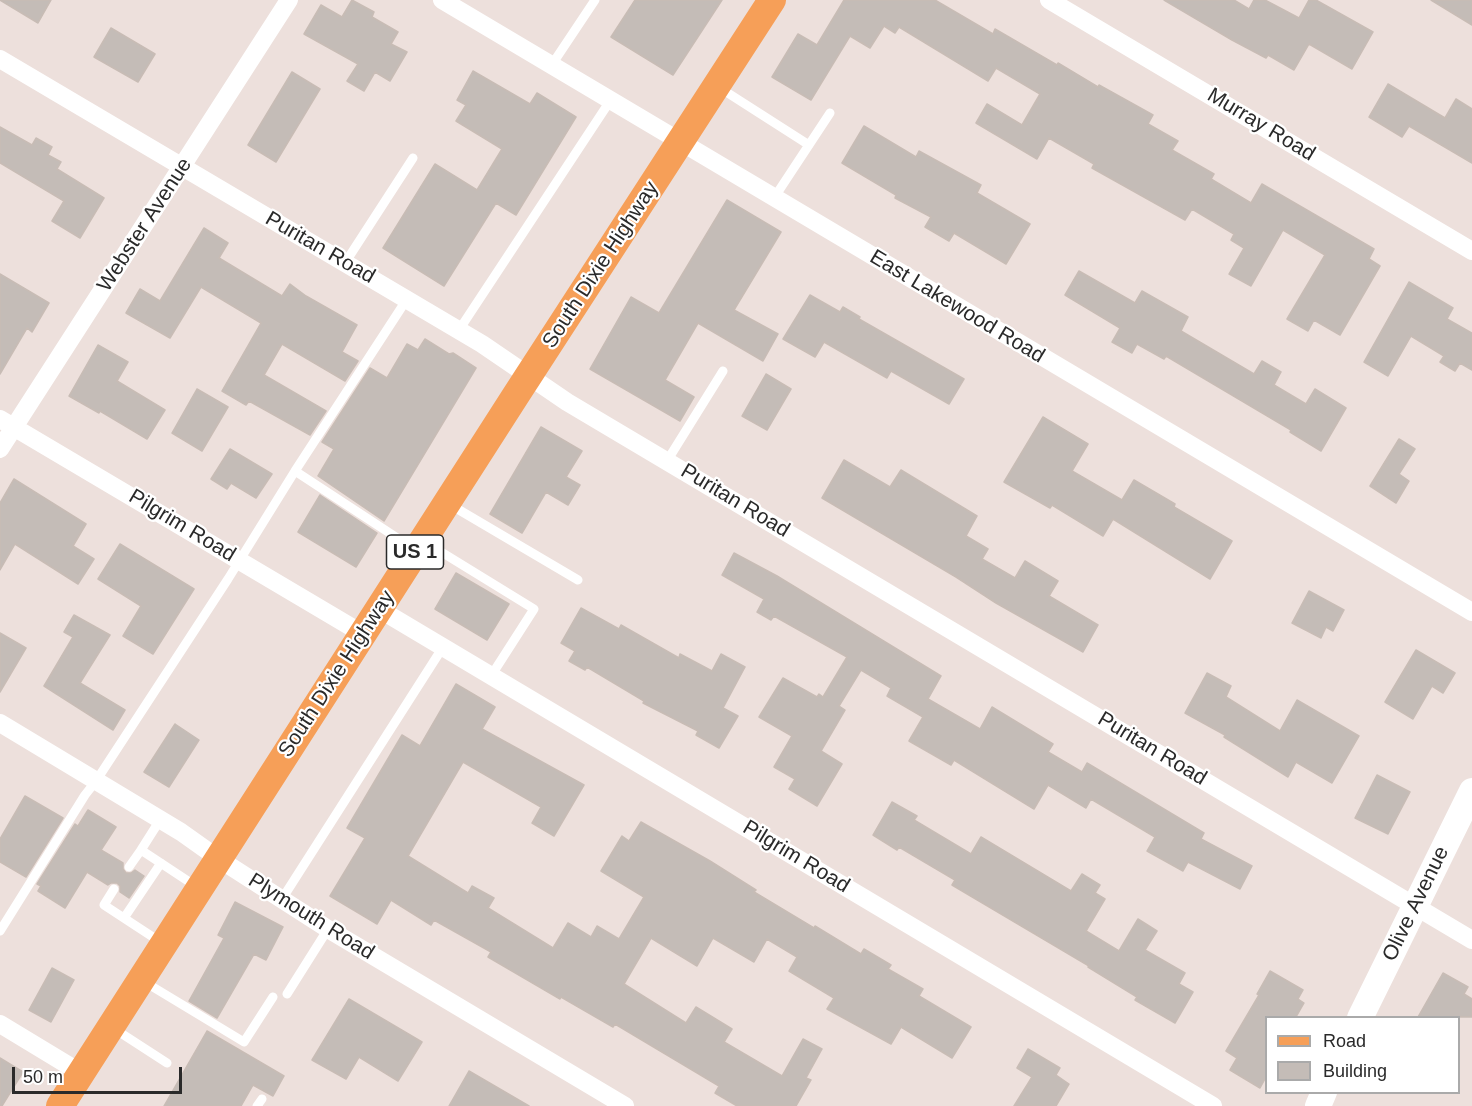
<!DOCTYPE html>
<html>
<head>
<meta charset="utf-8">
<style>
	body { margin:0 }
	#map { position:relative; width:1472px; height:1106px; overflow:hidden; background:#ede0dc; font-family:Arial,sans-serif }
	canvas { display:block }
	.legend { position:absolute; left:1265px; top:1016px; width:195px; height:78px; box-sizing:border-box; background:#fff; border:2px solid #aaa; margin:0; padding:8px 10px; list-style:none; font-size:18px; color:#2a2a2a }
	.legend li { display:flex; align-items:center; gap:12px; height:30px }
	.legend b { width:30px; border:2px solid #aaa }
	.scale { position:absolute; left:12px; top:1067px; width:170px; height:27px; box-sizing:border-box; border:3px solid #2a2a2a; border-top:0; padding-left:8px; font-size:18px; line-height:21px; white-space:nowrap; color:#2a2a2a; -webkit-text-stroke:4px #fff; paint-order:stroke }
</style>
</head>
<body>
<div id="map">
<canvas width="1472" height="1106"></canvas>
<ul class="legend">
<li><b style="height:8px;background:#f69f58"></b>Road</li>
<li><b style="height:16px;background:#c4bcb7"></b>Building</li>
</ul>
<div class="scale">50 m</div>
</div>
<script>
const ctx = document.querySelector('canvas').getContext('2d');
ctx.lineJoin = 'round';
function fill(path, color) {
  ctx.fillStyle = color;
  ctx.fill(path, 'evenodd');
}
function toPath(rows) {
  const path = new Path2D();
  for (const r of rows) {
    path.moveTo(r[0], r[1]);
    for (let i = 2; i < r.length; i += 2) path.lineTo(r[i], r[i + 1]);
  }
  return path;
}
function strokePath(path, color, width, dash) {
  ctx.strokeStyle = color;
  ctx.lineWidth = width;
  ctx.lineCap = dash ? 'butt' : 'round';
  ctx.setLineDash(dash || []);
  ctx.stroke(path);
}
function write(font, color, halo, rows, align = 'center') {
  ctx.font = font + ' Arial,sans-serif';
  ctx.lineWidth = 4.5;
  ctx.setLineDash([]);
  ctx.textBaseline = 'middle';
  ctx.strokeStyle = halo;
  ctx.fillStyle = color;
  for (const [text, x, y, turn = 0] of rows) {
    ctx.save();
    ctx.translate(x, y);
    ctx.rotate((+turn || 0) * Math.PI / 180);
    ctx.textAlign = isNaN(turn) ? turn : align;
    if (halo) ctx.strokeText(text, 0, 0);
    ctx.fillText(text, 0, 0);
    ctx.restore();
  }
}
const building = toPath([
	[0,0,51,0,38,23,0,0],
	[352,0,374,12,372,17,398,32,391,44,407,52,390,81,375,72,364,91,347,81,358,64,304,34,321,5,342,17,352,0],
	[635,0,722,0,673,75,611,37,635,0],
	[844,0,935,0,993,34,995,29,1057,65,1058,63,1098,87,1099,85,1153,115,1148,124,1178,141,1172,150,1214,174,1211,179,1251,203,1262,184,1374,249,1369,259,1380,266,1340,335,1314,320,1308,331,1287,319,1325,255,1283,230,1251,286,1229,274,1244,248,1231,240,1234,234,1192,209,1185,220,1092,168,1094,164,1049,138,1037,159,976,123,987,104,1022,125,1040,94,996,68,988,81,899,27,895,33,884,26,870,48,850,36,811,100,772,77,798,34,817,45,844,0],
	[1164,0,1234,0,1249,9,1254,0,1265,0,1299,18,1309,0,1316,0,1373,32,1352,69,1309,44,1294,70,1268,55,1266,58,1232,40,1164,0],
	[1431,0,1472,0,1472,25,1431,0],
	[111,28,155,54,138,82,94,57,111,28],
	[473,71,530,104,537,93,576,117,516,215,496,203,444,286,383,248,435,164,477,190,502,149,456,121,466,105,457,100,473,71],
	[292,72,320,89,276,162,248,145,292,72],
	[1388,84,1445,118,1456,99,1472,109,1472,163,1409,126,1402,137,1369,117,1388,84],
	[864,126,916,157,919,151,981,185,977,193,1030,224,1006,264,954,233,949,241,925,227,931,217,895,198,896,195,842,163,864,126],
	[0,127,32,145,36,138,52,147,48,155,61,162,57,169,104,198,80,238,52,221,64,201,0,163,0,127],
	[727,200,781,232,734,310,778,334,763,361,698,323,665,380,694,397,680,421,590,369,631,297,659,313,727,200],
	[204,228,228,243,219,258,282,296,290,284,306,296,357,325,342,352,358,361,345,381,282,344,264,375,326,411,310,435,249,401,246,405,222,391,261,323,201,287,170,338,126,313,140,289,160,301,204,228],
	[1079,271,1135,303,1142,291,1188,317,1181,331,1254,374,1262,361,1281,372,1274,385,1306,404,1315,389,1346,408,1321,451,1290,432,1291,430,1166,356,1164,359,1137,344,1132,353,1112,342,1120,328,1065,295,1079,271],
	[0,274,49,303,32,332,27,328,0,374,0,274],
	[1409,282,1453,308,1447,319,1472,333,1472,370,1460,363,1455,371,1440,362,1444,356,1411,336,1388,376,1364,362,1409,282],
	[810,295,840,312,843,307,860,317,859,319,964,379,949,404,891,371,887,378,824,342,815,357,783,339,810,295],
	[425,339,449,354,453,353,476,368,384,521,318,476,334,449,322,442,370,368,387,378,407,344,418,350,425,339],
	[98,345,128,362,117,381,165,410,147,439,100,411,99,413,69,396,98,345],
	[766,374,791,389,767,430,742,416,766,374],
	[197,389,228,407,202,451,172,433,197,389],
	[1043,417,1088,444,1072,471,1122,500,1134,480,1175,504,1174,507,1232,541,1210,579,1113,519,1103,536,1052,505,1050,508,1004,482,1043,417],
	[541,427,582,451,566,477,580,485,568,505,546,492,522,533,490,514,541,427],
	[1399,439,1415,449,1399,474,1409,481,1396,503,1370,486,1399,439],
	[230,449,272,474,256,498,231,483,227,489,211,479,230,449],
	[844,460,890,487,901,470,977,516,966,536,988,549,982,559,1015,578,1025,561,1058,581,1049,596,1098,625,1083,652,996,603,956,577,822,498,844,460],
	[14,479,86,524,73,546,94,559,78,584,15,544,0,570,0,503,14,479],
	[320,495,377,533,356,567,298,532,320,495],
	[120,544,194,589,153,654,123,636,141,606,98,579,120,544],
	[734,553,777,576,941,676,928,699,980,729,992,707,1053,744,1048,752,1082,772,1087,763,1204,833,1201,839,1252,866,1240,889,1188,862,1183,871,1147,851,1155,837,1091,799,1086,808,1048,785,1034,809,954,760,951,765,909,741,923,717,887,696,891,688,861,670,839,706,845,710,821,751,842,764,817,806,789,789,795,779,774,767,792,736,759,717,783,678,817,697,819,694,823,697,847,657,774,616,771,620,757,612,764,599,722,575,734,553],
	[456,573,509,604,487,640,435,609,456,573],
	[1309,591,1344,610,1333,631,1326,627,1321,638,1292,623,1309,591],
	[581,608,619,629,621,625,679,658,680,654,712,671,721,654,745,667,723,708,738,716,719,748,696,735,698,731,643,703,644,701,587,667,585,670,569,661,575,651,561,643,581,608],
	[74,615,110,635,80,683,125,710,113,730,44,686,73,637,64,632,74,615],
	[0,633,26,648,0,692,0,633],
	[1416,650,1455,673,1443,693,1432,686,1413,719,1385,702,1416,650],
	[1207,673,1231,686,1226,697,1280,731,1297,700,1359,736,1332,783,1296,762,1288,777,1224,737,1225,735,1185,713,1207,673],
	[456,684,495,707,482,729,584,785,554,836,532,823,541,807,463,762,408,856,468,893,472,886,494,898,488,908,553,948,568,923,591,937,597,926,619,939,644,897,601,871,622,836,629,841,641,822,710,861,756,890,754,892,814,928,815,926,861,954,864,949,891,965,888,969,923,989,919,996,971,1027,952,1058,901,1027,891,1044,827,1009,834,998,789,971,797,957,767,939,754,962,713,938,697,966,651,938,624,984,686,1023,696,1007,732,1029,724,1042,782,1076,803,1039,822,1049,806,1078,811,1080,796,1106,737,1106,715,1093,719,1086,615,1024,613,1027,561,997,560,999,488,957,491,952,434,920,431,925,391,900,377,924,330,896,365,838,347,828,402,735,420,746,456,684],
	[175,724,199,740,169,787,144,772,175,724],
	[1377,775,1410,792,1388,834,1355,818,1377,775],
	[25,796,63,818,26,877,0,862,0,839,25,796],
	[892,802,917,816,914,820,971,854,981,837,1071,891,1082,874,1100,885,1095,893,1105,899,1086,931,1119,951,1138,919,1157,931,1145,950,1185,973,1179,984,1193,992,1175,1023,1135,1000,1137,997,1088,967,1089,966,952,885,955,880,899,847,897,850,873,835,892,802],
	[88,810,116,827,101,850,123,863,123,869,126,873,131,873,135,870,144,876,129,898,120,892,120,886,117,883,111,883,108,885,87,872,65,908,38,891,41,886,37,884,75,824,78,826,88,810],
	[235,902,283,927,266,960,254,954,217,1018,189,1001,224,938,218,935,235,902],
	[52,968,74,980,51,1022,29,1010,52,968],
	[1270,971,1303,990,1298,999,1304,1003,1296,1017,1266,1017,1266,1077,1260,1088,1230,1070,1237,1058,1226,1051,1259,995,1257,994,1270,971],
	[1443,973,1468,987,1464,994,1472,999,1472,1017,1418,1017,1443,973],
	[349,999,422,1042,398,1081,359,1057,346,1079,312,1060,349,999],
	[207,1031,284,1076,273,1096,253,1085,241,1106,164,1106,207,1031],
	[1028,1049,1060,1068,1056,1075,1069,1084,1056,1106,1014,1106,1032,1077,1017,1068,1028,1049],
	[0,1058,23,1072,2,1106,0,1106,0,1058],
	[469,1071,529,1106,449,1106,469,1071]
]);
const lane = toPath([
	[551,66,595,0],
	[720,88,809,145],
	[774,198,830,113],
	[345,263,413,158],
	[459,330,610,101],
	[667,461,723,371],
	[295,471,407,299],
	[449,504,578,580],
	[425,542,534,609,491,676],
	[141,850,160,820],
	[129,867,141,850,197,887],
	[114,889,104,905,162,943],
	[282,899,443,647],
	[124,918,161,863],
	[0,931,85,795,96,781,228,579,295,471,414,549],
	[143,981,244,1042,273,997],
	[287,994,328,929],
	[113,1028,167,1063],
	[257,1106,262,1099]
]);
const street = toPath([
	[442,0,1472,612],
	[1049,0,1472,251],
	[0,59,482,344,567,402,1472,940],
	[0,419,363,634],
	[0,449,289,0],
	[379,609,1213,1106],
	[0,723,181,832,219,859,328,929,625,1106],
	[0,1024,81,1073]
]);
const secondary = toPath([
	[1360,1018,1472,791],
	[1318,1106,1324,1092]
]);
const primary = toPath([
	[60,1106,516,395,772,0]
]);
const shields = [
	[415,552,57]
];
const shieldNames = [
	["US 1",415,552]
];
const streetNames = [
	["Murray Road",1261,125,31],
	["Webster Avenue",145,225,-57],
	["Puritan Road",320,248,30],
	["South Dixie Highway",601,265,-57],
	["East Lakewood Road",957,307,31],
	["Puritan Road",735,501,31],
	["Pilgrim Road",182,526,31],
	["South Dixie Highway",337,674,-57],
	["Puritan Road",1152,749,31],
	["Pilgrim Road",796,857,31],
	["Olive Avenue",1416,904,-64],
	["Plymouth Road",311,917,32]
];
fill(building, '#c4bcb7');
strokePath(building, '#c8bcb5', 1.5);
strokePath(lane, '#fff', 9);
strokePath(street, '#fff', 18);
strokePath(secondary, '#fff', 26);
strokePath(primary, '#f69f58', 28);
for (const [x, y, w] of shields) {
  const box = new Path2D();
  box.roundRect(x - w / 2, y - 17, w, 34, 4.5);
  ctx.fillStyle = '#fff';
  ctx.fill(box);
  strokePath(box, '#2a2a2a', 1.5);
}
write('bold 20px', '#2a2a2a', null, shieldNames);
write('21px', '#2a2a2a', '#fff', streetNames);
</script>
</body>
</html>
